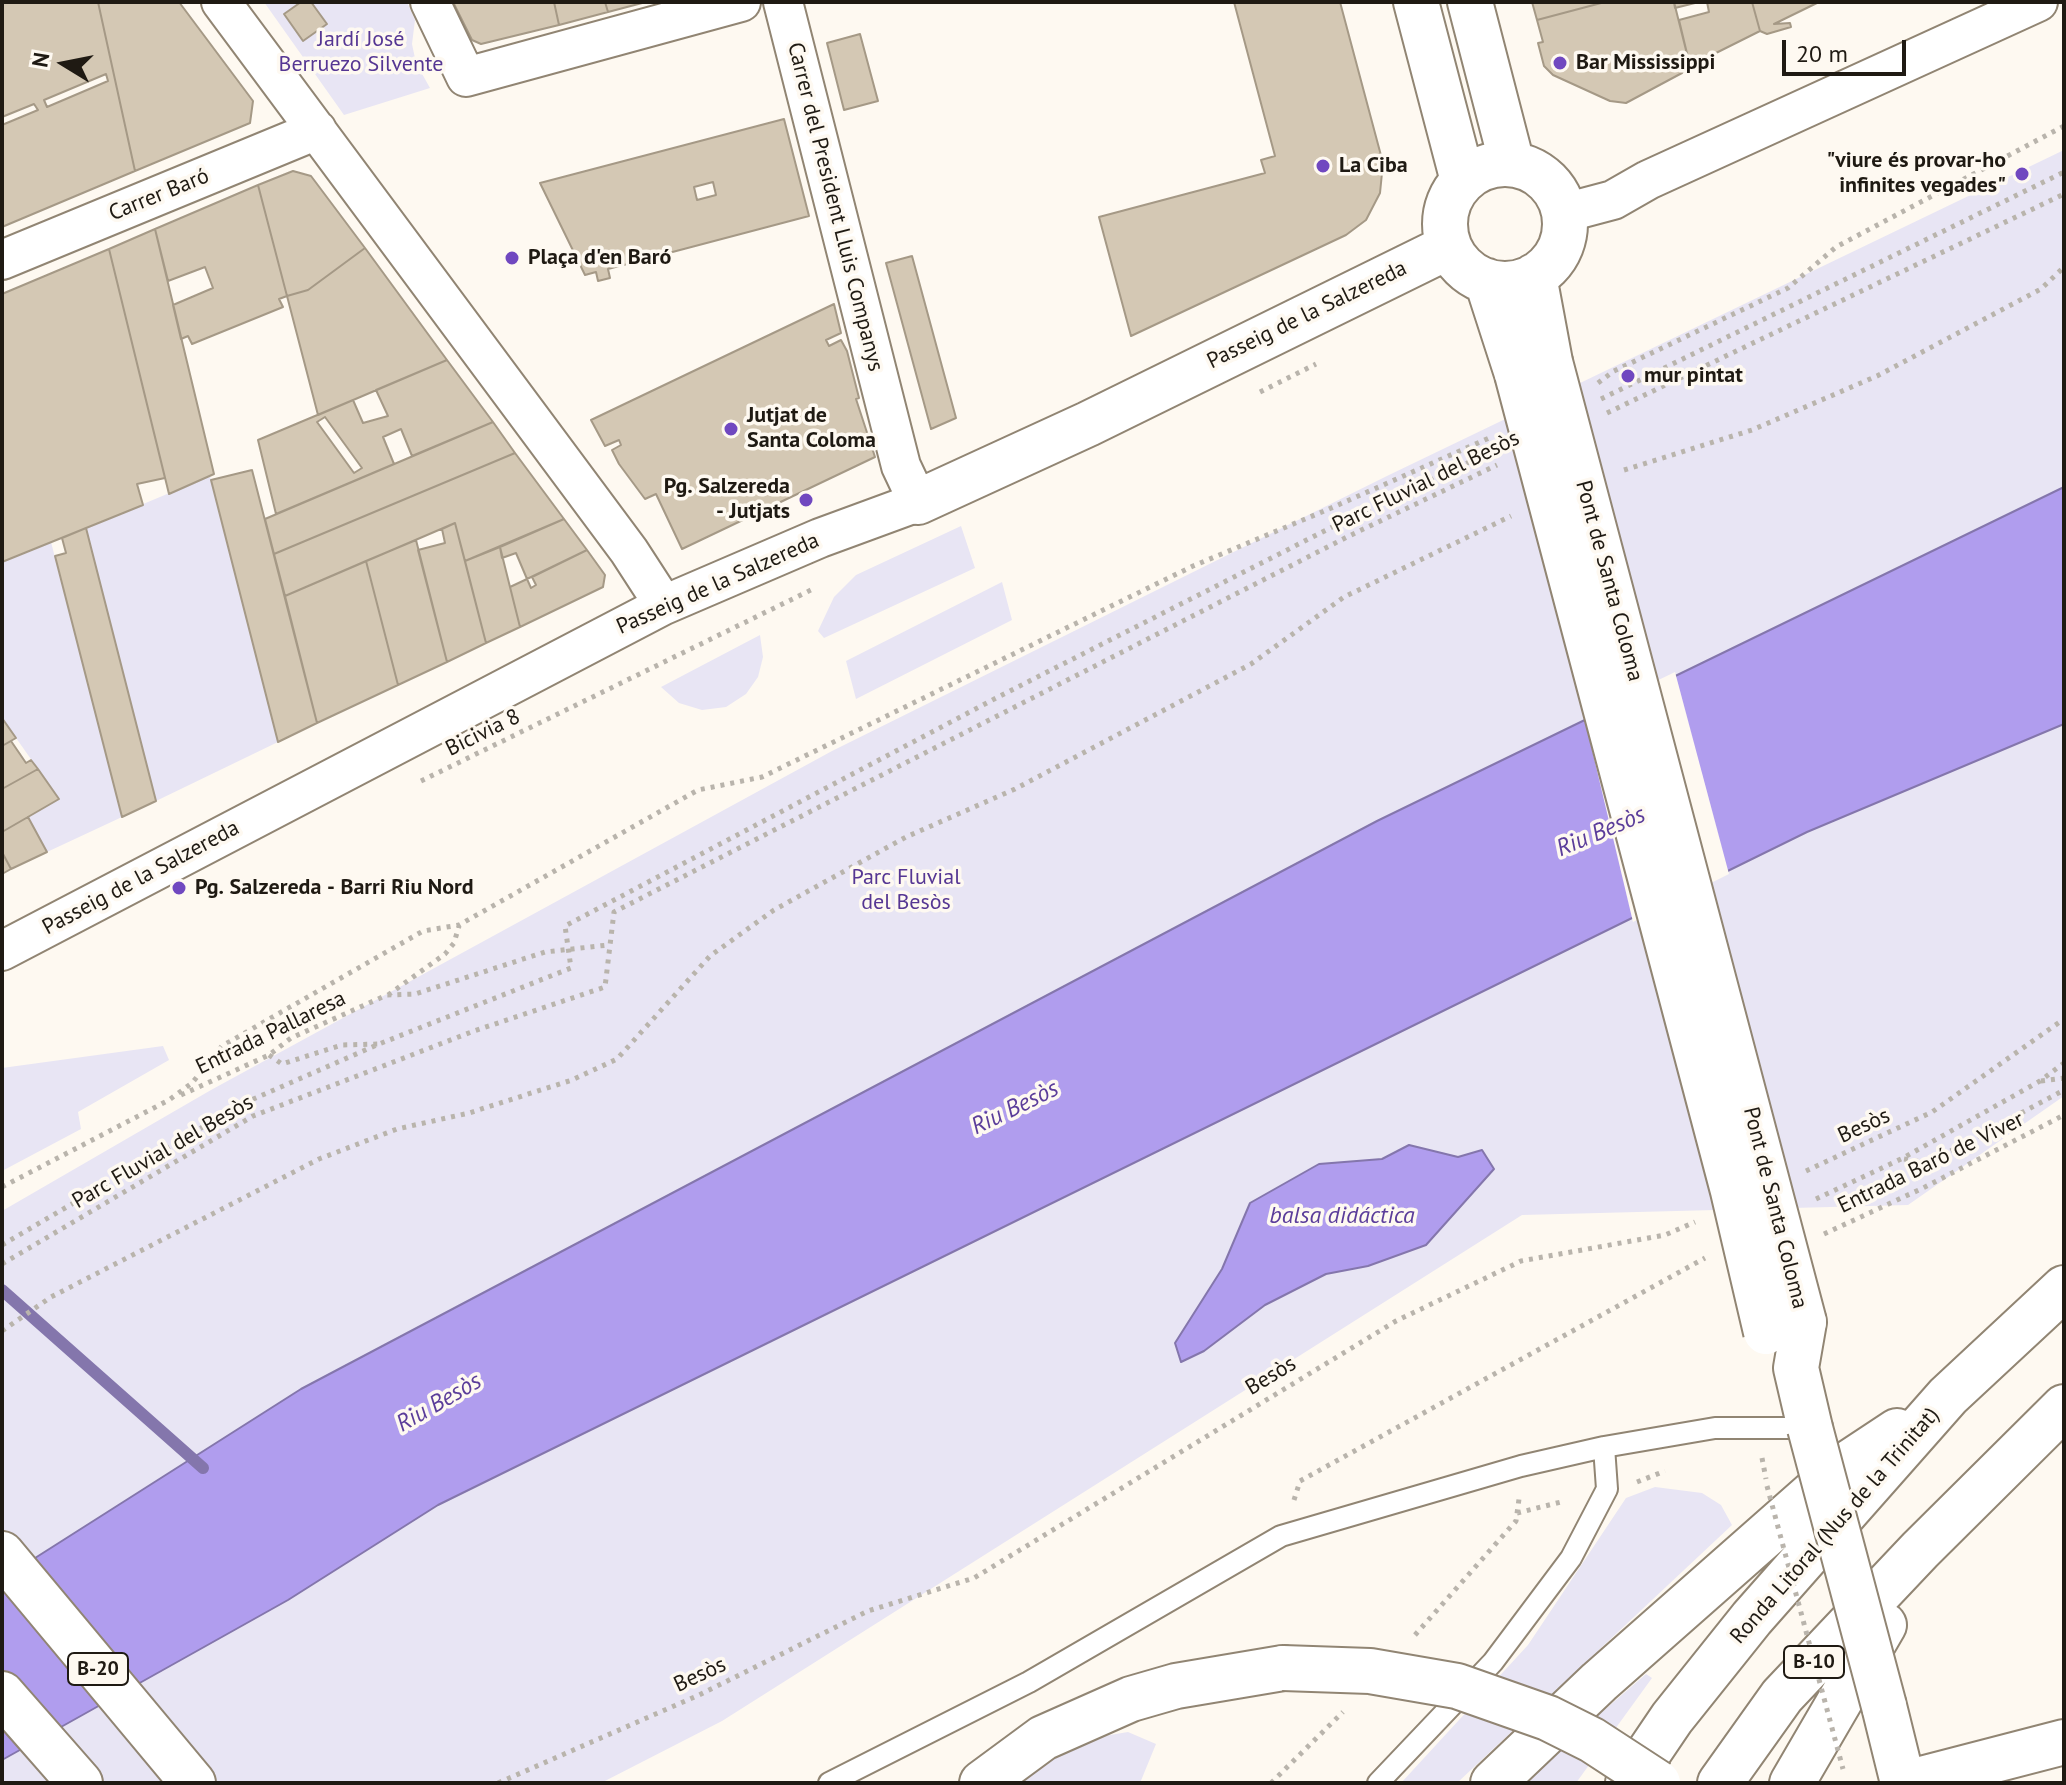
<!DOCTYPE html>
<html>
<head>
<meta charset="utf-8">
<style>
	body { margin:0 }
	#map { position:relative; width:2066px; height:1785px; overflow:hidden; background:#fef9f1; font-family:"PT Sans",sans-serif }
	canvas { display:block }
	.frame { position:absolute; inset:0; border:4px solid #1f1a13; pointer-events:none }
	.north { position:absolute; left:24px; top:24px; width:80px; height:80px; -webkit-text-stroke:6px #fef9f1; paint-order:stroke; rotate:280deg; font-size:22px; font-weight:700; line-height:32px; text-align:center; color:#1f1a13 }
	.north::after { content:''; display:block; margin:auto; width:28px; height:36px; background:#1f1a13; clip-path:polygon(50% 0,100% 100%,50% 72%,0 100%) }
	.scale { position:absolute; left:1782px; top:40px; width:124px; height:36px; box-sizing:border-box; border:4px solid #1f1a13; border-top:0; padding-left:10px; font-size:24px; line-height:28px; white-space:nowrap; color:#1f1a13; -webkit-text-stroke:6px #fef9f1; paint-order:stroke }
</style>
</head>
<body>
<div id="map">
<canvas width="2066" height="1785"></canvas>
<div class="frame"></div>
<div class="north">N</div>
<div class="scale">20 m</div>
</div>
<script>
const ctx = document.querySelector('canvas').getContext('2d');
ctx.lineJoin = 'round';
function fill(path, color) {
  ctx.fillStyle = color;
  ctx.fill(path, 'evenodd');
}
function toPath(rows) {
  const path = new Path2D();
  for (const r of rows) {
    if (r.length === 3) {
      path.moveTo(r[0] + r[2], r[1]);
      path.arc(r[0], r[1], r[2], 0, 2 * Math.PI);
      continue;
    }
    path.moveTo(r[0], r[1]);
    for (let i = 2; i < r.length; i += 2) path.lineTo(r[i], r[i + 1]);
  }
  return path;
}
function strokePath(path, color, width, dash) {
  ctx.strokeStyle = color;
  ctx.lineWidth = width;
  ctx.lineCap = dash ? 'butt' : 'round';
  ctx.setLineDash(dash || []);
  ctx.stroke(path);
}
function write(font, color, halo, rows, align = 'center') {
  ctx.font = font + ' "PT Sans",sans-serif';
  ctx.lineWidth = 7;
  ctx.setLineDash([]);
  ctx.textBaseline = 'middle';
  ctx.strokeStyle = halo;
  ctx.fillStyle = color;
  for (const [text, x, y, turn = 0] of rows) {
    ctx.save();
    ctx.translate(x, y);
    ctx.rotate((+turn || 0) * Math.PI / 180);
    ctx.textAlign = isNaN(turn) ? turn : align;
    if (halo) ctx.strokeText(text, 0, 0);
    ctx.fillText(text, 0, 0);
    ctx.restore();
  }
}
const green = toPath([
	[264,2,407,2,415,20,412,44,416,63,430,88,344,115],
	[2064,150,2064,487,1377,821,301,1389,2,1579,2,1211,211,1090,832,751,1389,475],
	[210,476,278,742,156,801,86,528],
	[961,526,975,568,824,638,818,631,834,597,856,575],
	[51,542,122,817,47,852,28,817,59,799,2,718,2,562],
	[1002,582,1012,620,856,699,846,661],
	[760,635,763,657,758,677,746,694,726,707,702,710,679,703,661,687],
	[2064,724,2064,1096,1908,1205,1522,1215,722,1721,601,1783,2,1783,2,1760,288,1600,438,1505,1807,832],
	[163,1046,169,1060,78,1112,81,1129,2,1171,2,1068],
	[1655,1487,1702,1493,1721,1505,1732,1525,1457,1783,1401,1783,1528,1645,1626,1498],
	[1646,1674,1652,1678,1576,1783,1520,1783],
	[1128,1732,1156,1744,1140,1783,1022,1783,1074,1741]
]);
const water = toPath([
	[2064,487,2064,724,1807,832,438,1505,288,1600,2,1760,2,1579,301,1389,1377,821,2064,487],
	[1409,1145,1458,1157,1482,1150,1494,1169,1426,1245,1368,1266,1326,1274,1265,1305,1204,1351,1181,1362,1175,1343,1222,1269,1250,1203,1319,1164,1382,1159,1409,1145]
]);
const pier = toPath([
	[1675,672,1729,874,1633,922,1584,716]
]);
const stream = toPath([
	[2,1290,203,1468]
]);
const building = toPath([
	[2,2,98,2,135,171,2,227,2,125,38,110,34,104,2,117,2,2],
	[106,74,108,81,47,107,44,100,106,74],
	[98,2,179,2,253,101,250,123,135,171,98,2],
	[301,2,311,2,327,24,303,41,284,14,301,2],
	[453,2,554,2,559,25,481,44,472,40,453,2],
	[554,2,605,2,608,12,559,25,554,2],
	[605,2,646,2,608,12,605,2],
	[1234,2,1340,2,1383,163,1380,193,1366,220,1346,235,1131,336,1099,217,1265,173,1261,160,1275,156,1234,2],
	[1532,2,1605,2,1537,20,1532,2],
	[1645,2,1674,2,1690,66,1682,73,1626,103,1610,101,1553,75,1544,66,1538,43,1543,42,1537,20,1605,2,1645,2],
	[1674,2,1699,2,1675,8,1674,2],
	[1707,2,1752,2,1760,31,1690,66,1679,20,1709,12,1707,2],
	[1819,2,1774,24,1790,23,1791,27,1767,34,1760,31,1752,2,1819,2],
	[860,34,878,101,844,110,827,43,860,34],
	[784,119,809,216,608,269,610,278,598,281,596,272,585,275,540,183,784,119],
	[713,182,716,195,697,200,694,187,713,182],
	[293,171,311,176,365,248,308,290,287,296,258,185,293,171],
	[258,185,287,296,279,299,283,307,192,344,188,336,181,339,173,305,213,288,205,267,168,281,155,229,258,185],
	[155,229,214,474,169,494,109,249,155,229],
	[365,248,447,360,318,415,287,296,308,290,365,248],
	[109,249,165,478,137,484,143,505,2,562,2,294,109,249],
	[912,256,956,418,931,429,886,263,912,256],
	[834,304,841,333,826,340,829,346,841,340,847,351,859,398,856,399,875,457,682,549,656,494,645,499,619,464,612,450,621,445,619,440,605,446,591,420,834,304],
	[447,360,493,422,412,456,401,429,383,437,394,464,276,514,258,440,353,400,363,423,388,416,376,390,447,360],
	[325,417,362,468,354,473,317,422,325,417],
	[493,422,515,453,274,554,265,519,493,422],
	[515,453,564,519,465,561,455,523,285,596,274,554,515,453],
	[252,470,317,723,278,742,211,480,252,470],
	[564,519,587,550,527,579,516,553,502,558,500,547,564,519],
	[455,523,486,643,447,662,418,550,445,543,442,529,455,523],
	[86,528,156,801,122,817,55,556,66,553,62,538,86,528],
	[416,540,447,662,398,685,366,561,416,540],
	[500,547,520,627,486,643,465,561,500,547],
	[587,550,605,575,603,587,520,627,510,587,527,579,531,588,536,585,532,577,587,550],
	[366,561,398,685,317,723,285,596,366,561],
	[2,718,16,738,2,746,2,718],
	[11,741,26,763,31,760,38,769,2,789,2,746,11,741],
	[38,769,59,799,2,832,2,789,38,769],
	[28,817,47,852,11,869,2,852,2,832,28,817],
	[2,852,11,869,2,874,2,852]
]);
const path = toPath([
	[1598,383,1614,371,1788,288,1836,247,2064,126],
	[1260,392,1316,364],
	[1601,399,2064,172],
	[1607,413,2064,194],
	[1624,470,1752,430,1877,376,2041,289,2064,267],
	[421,781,811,590],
	[388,995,445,954,454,943,459,926],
	[269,1055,282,1064,342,1045,378,1044],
	[2041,1081,2064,1078],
	[181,1095,269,1055,291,1038,387,995,415,994,545,952,608,945],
	[1904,1159,1928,1163,2064,1090],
	[1806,1171,1932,1112,2064,1019],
	[2,1187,169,1100,192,1083,222,1046,423,931,459,925,698,790,762,777,1193,566,1329,509],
	[1816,1199,1903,1158,2040,1081,2064,1063],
	[1824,1234,1923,1188,2064,1115],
	[2,1245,242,1104,379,1044,571,968,565,926,1000,696,1346,520,1495,450],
	[2,1264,253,1116,474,1031,605,987,614,912,1349,536,1497,465],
	[2,1331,51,1297,319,1159,397,1129,469,1113,572,1080,617,1059,710,956,774,910,906,837,1015,789,1251,664,1344,597,1511,516],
	[1762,1458,1766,1479],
	[1637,1482,1665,1471],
	[1294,1500,1300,1481,1705,1258],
	[1517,1513,1565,1501],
	[1415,1635,1516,1521,1519,1499],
	[498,1783,699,1695,868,1611,974,1578,1396,1321,1521,1261,1665,1235,1695,1222],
	[1271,1783,1343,1712]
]);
const service = toPath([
	[829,1783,1029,1682,1281,1536,1521,1466,1604,1447,1715,1428,1810,1428],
	[1378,1783,1493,1662,1571,1558,1607,1489,1604,1447]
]);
const minor = toPath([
	[221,2,629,551,664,605],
	[430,2,466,77,741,2],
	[1564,213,1613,200,1648,180,2038,2],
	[2,260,317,130],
	[2,951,664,605,820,538,918,502,901,466,783,2]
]);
const tertiary = toPath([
	[1416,2,1463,181],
	[1470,2,1512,164],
	[1505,224,60],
	[1534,276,1550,362],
	[1487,281,1517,374],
	[918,502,1088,424,1448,247],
	[1804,1322,1796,1368,1810,1428],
	[1884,1706,1903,1783],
	[1906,1783,2064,1742]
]);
const trunk = toPath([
	[2,1554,193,1783],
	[2,1694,80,1783],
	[982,1783,1043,1738,1131,1699,1176,1686,1283,1668],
	[1493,1783,1599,1682,1844,1466,1897,1431],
	[1628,1783,1672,1718,1752,1618,1948,1396,2064,1288],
	[1720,1783,1782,1696,1920,1550,2064,1407],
	[1792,1783,1884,1625]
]);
const pathBridge = toPath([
	[1329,509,1489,438],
	[1767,1486,1843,1769]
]);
const tertiaryBridge = toPath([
	[1550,362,1804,1322],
	[1517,374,1733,1191,1766,1332],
	[1810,1428,1884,1706]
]);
const trunkBridge = toPath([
	[1283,1668,1370,1671,1457,1686,1548,1718,1592,1740,1658,1783]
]);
const markers = [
	[1560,63,8,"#7048c0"],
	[1323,166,8,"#7048c0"],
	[2022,174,8,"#7048c0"],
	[512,258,8,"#7048c0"],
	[1628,376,8,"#7048c0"],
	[731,429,8,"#7048c0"],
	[806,500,8,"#7048c0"],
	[179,888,8,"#7048c0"]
];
const shields = [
	[1814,1662,60],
	[98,1669,60]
];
const shieldNames = [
	["B-10",1814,1662],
	["B-20",98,1669]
];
const parkNames = [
	["Jardí José",361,40],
	["Berruezo Silvente",361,65],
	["Parc Fluvial",906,878],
	["del Besòs",906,903]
];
const poiNames = [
	["Bar Mississippi",1576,63],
	["\"viure és provar-ho",2006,161,"right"],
	["infinites vegades\"",2006,186,"right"],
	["La Ciba",1339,166],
	["Plaça d'en Baró",528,258],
	["mur pintat",1644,376],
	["Jutjat de",747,416],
	["Santa Coloma",747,441],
	["Pg. Salzereda",790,487,"right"],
	["- Jutjats",790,512,"right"],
	["Pg. Salzereda - Barri Riu Nord",195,888]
];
const streetNames = [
	["Carrer Baró",159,195,-22],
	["Carrer del President Lluis Companys",835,207,76],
	["Passeig de la Salzereda",1307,315,-26],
	["Parc Fluvial del Besòs",1426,482,-26],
	["Pont de Santa Coloma",1609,581,75],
	["Passeig de la Salzereda",718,584,-24],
	["Bicivia 8",483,733,-26],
	["Passeig de la Salzereda",141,878,-28],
	["Entrada Pallaresa",271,1033,-26],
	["Besòs",1864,1126,-25],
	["Parc Fluvial del Besòs",163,1152,-30],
	["Entrada Baró de Viver",1931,1163,-26],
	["Pont de Santa Coloma",1775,1208,76],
	["Besòs",1271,1376,-31],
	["Ronda Litoral (Nus de la Trinitat)",1835,1526,-49],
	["Besòs",700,1675,-25]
];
const waterNames = [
	["Riu Besòs",1601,832,-23],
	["Riu Besòs",1015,1108,-26],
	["balsa didáctica",1342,1216],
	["Riu Besòs",439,1403,-30]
];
fill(green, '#e8e5f4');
fill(water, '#b09dee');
strokePath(water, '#8476ac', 2);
fill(pier, '#fef9f1');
strokePath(stream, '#8476ac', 12);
fill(building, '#d4c8b4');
strokePath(building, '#a59986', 2);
strokePath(service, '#918573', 24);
strokePath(minor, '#918573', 42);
strokePath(tertiary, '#918573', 48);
strokePath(trunk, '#918573', 48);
strokePath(path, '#b9b4ac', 5, [4, 6]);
strokePath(service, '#fff', 20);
strokePath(minor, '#fff', 38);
strokePath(tertiary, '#fff', 44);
strokePath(trunk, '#fff', 44);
strokePath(tertiaryBridge, '#918573', 48, []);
strokePath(trunkBridge, '#918573', 48, []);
strokePath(pathBridge, '#b9b4ac', 5, [4, 6]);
strokePath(tertiaryBridge, '#fff', 44);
strokePath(trunkBridge, '#fff', 44);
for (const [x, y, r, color] of markers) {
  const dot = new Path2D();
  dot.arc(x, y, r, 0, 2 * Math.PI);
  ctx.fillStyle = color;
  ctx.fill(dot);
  strokePath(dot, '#fef9f1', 3);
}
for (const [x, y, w] of shields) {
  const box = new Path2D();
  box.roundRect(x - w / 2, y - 16, w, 32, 6);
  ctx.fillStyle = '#fef9f1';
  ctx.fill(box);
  strokePath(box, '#1f1a13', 2);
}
write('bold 20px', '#1f1a13', null, shieldNames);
write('22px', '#553693', '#fef9f1', parkNames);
write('bold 22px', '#1f1a13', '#fef9f1', poiNames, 'left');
write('22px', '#1f1a13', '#fef9f1', streetNames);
write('italic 24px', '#5b3d9a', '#fef9f1', waterNames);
</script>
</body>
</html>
